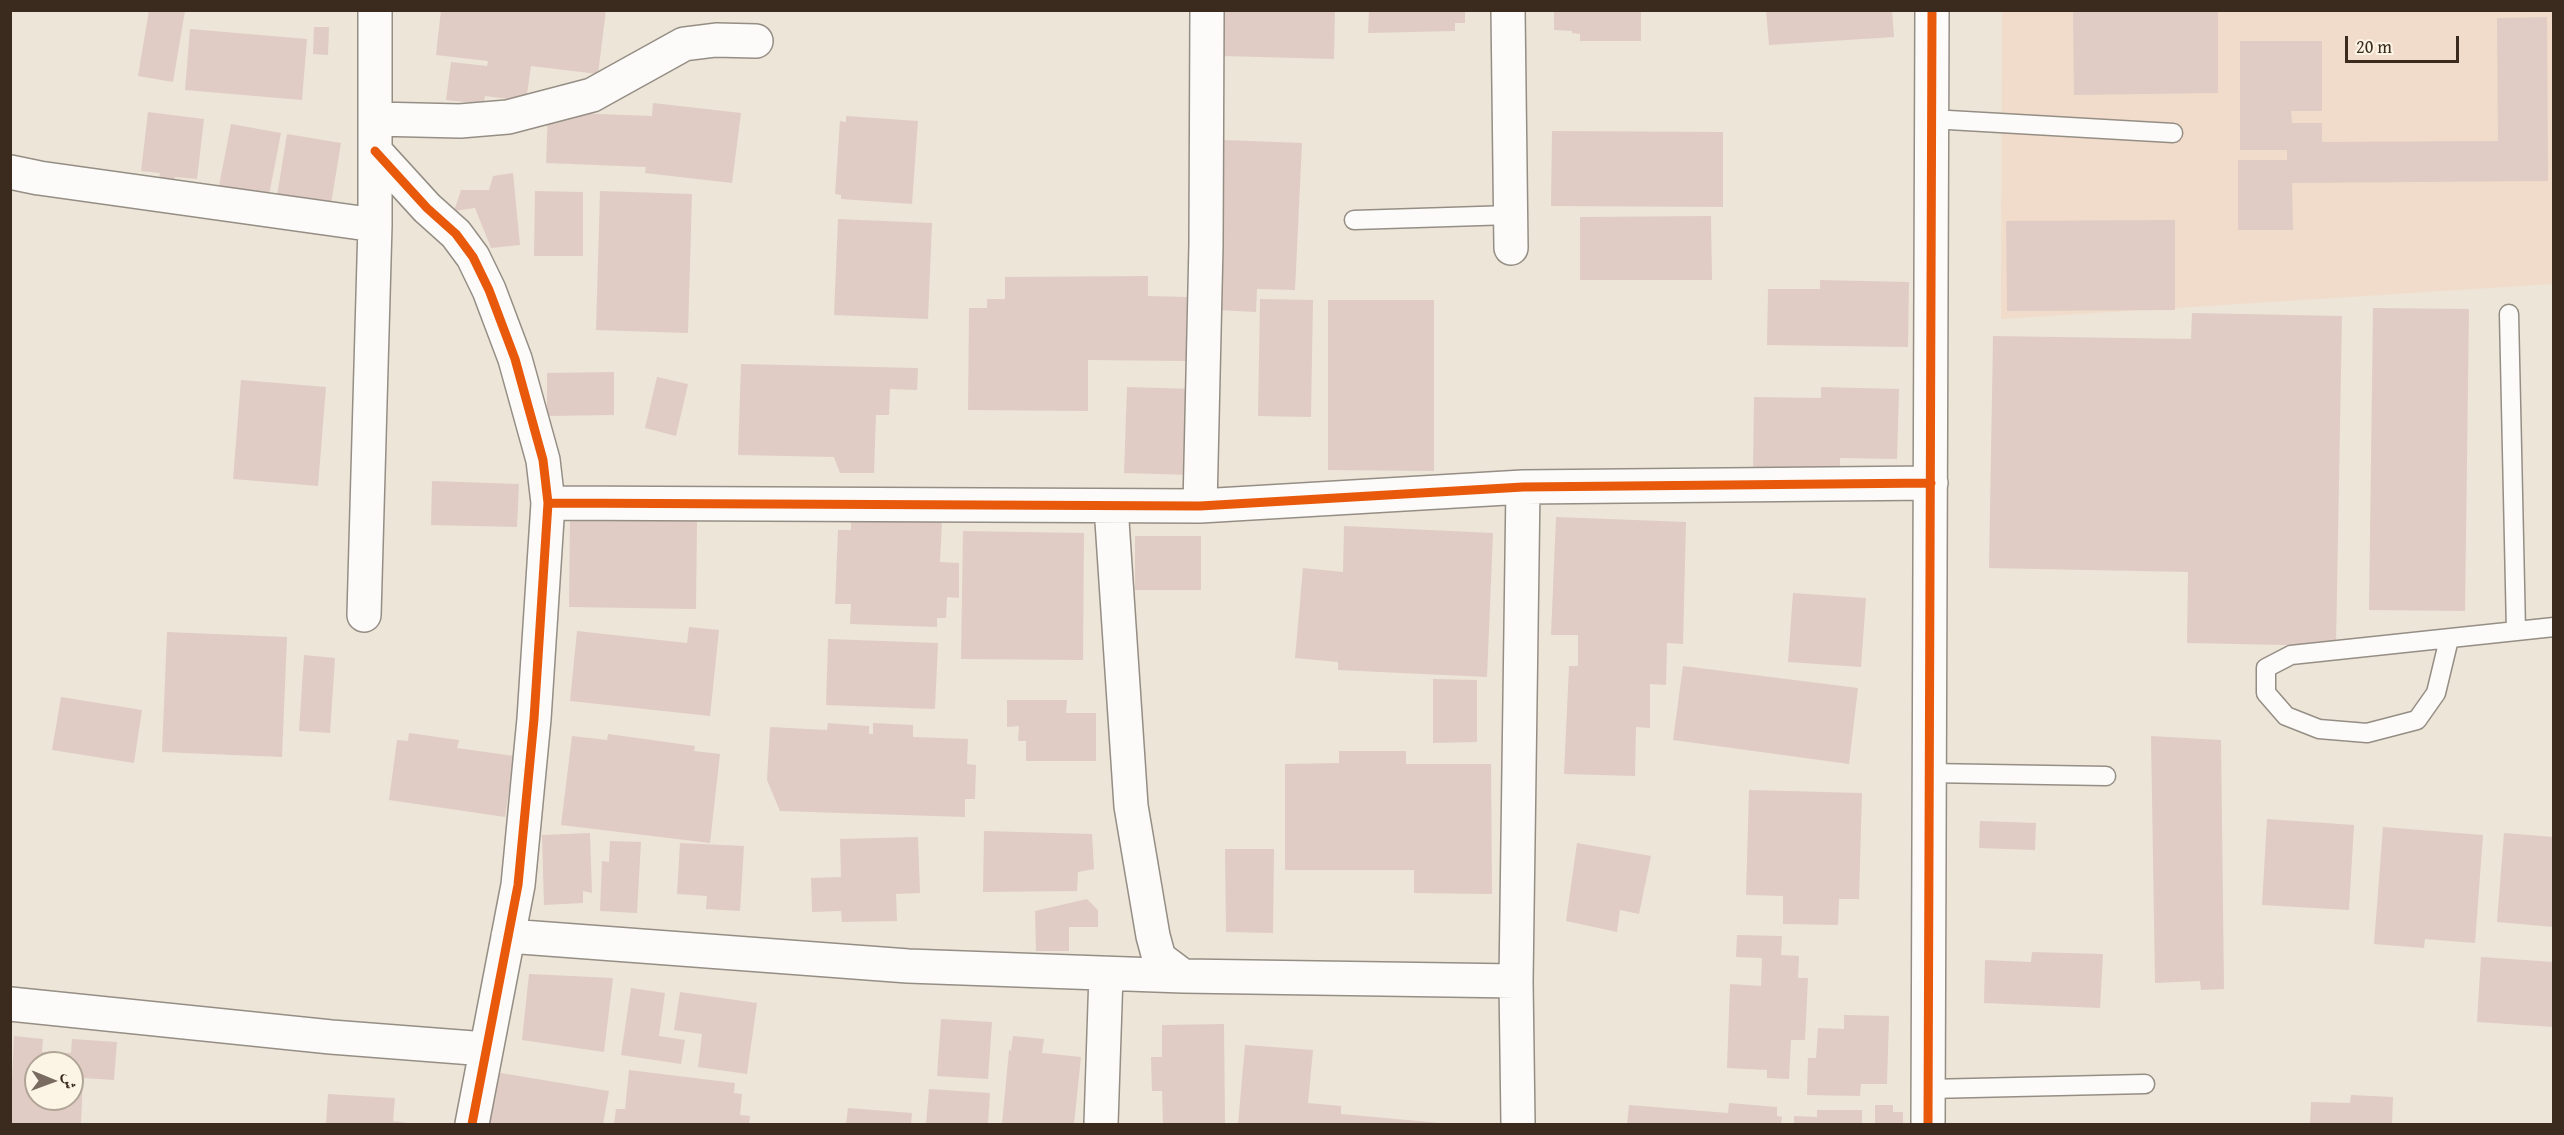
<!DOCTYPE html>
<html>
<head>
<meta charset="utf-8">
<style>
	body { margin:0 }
	#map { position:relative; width:2564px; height:1135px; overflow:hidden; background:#ede5d7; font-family:"Gentium Book Plus",Amiri,serif }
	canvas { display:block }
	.frame { position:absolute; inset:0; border:12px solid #3b2a1e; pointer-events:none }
	.north { position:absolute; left:24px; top:1051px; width:60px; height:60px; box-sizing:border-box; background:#fcf5e5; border:2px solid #afa495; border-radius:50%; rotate:91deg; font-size:16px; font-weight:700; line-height:24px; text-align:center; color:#3b2a1e }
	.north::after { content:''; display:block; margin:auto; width:21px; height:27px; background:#796b5f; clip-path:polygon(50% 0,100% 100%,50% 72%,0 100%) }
	.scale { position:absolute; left:2345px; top:36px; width:114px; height:27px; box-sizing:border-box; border:3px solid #3b2a1e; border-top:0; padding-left:8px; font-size:18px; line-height:21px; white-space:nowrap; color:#3b2a1e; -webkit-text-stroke:4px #fcf5e5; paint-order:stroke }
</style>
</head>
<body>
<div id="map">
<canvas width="2564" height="1135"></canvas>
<div class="frame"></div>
<div class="north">ش</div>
<div class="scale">20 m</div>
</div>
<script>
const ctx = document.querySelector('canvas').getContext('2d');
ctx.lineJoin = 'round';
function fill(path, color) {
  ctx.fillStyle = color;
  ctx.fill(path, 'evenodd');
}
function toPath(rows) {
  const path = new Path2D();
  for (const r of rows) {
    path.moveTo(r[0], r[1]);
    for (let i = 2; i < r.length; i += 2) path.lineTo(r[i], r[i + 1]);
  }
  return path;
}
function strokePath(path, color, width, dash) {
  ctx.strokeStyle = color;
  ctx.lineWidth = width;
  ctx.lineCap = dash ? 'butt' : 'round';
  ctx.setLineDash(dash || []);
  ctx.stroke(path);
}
const built = toPath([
	[2002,11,2553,11,2553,284,2001,319]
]);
const building = toPath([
	[149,10,185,11,173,82,138,76],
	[441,10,606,10,598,74,531,66,526,101,485,96,484,104,446,100,451,62,487,66,488,61,436,55],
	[1223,10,1335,10,1334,59,1223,56],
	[1369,10,1465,10,1465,23,1455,23,1455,31,1368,33],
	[1554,10,1641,10,1641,41,1580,41,1580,34,1572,33,1572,31,1554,30],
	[1766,10,1892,10,1894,37,1769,45],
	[2073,10,2218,10,2218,93,2074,95],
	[2547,17,2548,181,2292,183,2293,230,2238,230,2238,160,2287,160,2287,150,2240,150,2240,41,2322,41,2322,111,2291,111,2292,123,2322,123,2322,142,2498,141,2497,18],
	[314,27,329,27,328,55,313,54],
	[190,29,307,39,302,100,185,90],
	[653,103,741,113,732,183,645,173,646,167,546,163,548,112,652,116],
	[148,112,204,119,197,179,175,177,173,188,158,186,160,173,141,171],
	[846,116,918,121,912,204,841,199,841,195,835,194,840,121,846,122],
	[231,124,281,133,269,195,219,186],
	[1552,131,1723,132,1723,207,1551,206],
	[287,134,341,143,330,210,276,202],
	[1224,140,1302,143,1295,290,1257,289,1256,312,1217,310],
	[513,173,520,245,491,248,475,208,454,211,461,190,489,190,493,176],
	[535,191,583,192,583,256,534,256],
	[600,191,692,194,688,333,596,330],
	[1711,216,1712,280,1580,280,1580,217],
	[838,219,932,223,928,319,834,315],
	[2175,220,2175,310,2007,311,2006,221],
	[1148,276,1148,296,1187,297,1186,361,1088,360,1088,411,968,410,969,308,987,308,987,299,1005,299,1005,277],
	[1820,280,1909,282,1908,347,1767,345,1768,289,1820,289],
	[1260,299,1313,300,1311,417,1258,416],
	[1328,300,1434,300,1434,471,1328,470],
	[2373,308,2469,309,2465,611,2369,610],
	[2192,313,2342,316,2336,646,2187,643,2188,572,1989,568,1993,336,2191,339],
	[741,364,918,368,917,390,890,389,889,415,876,415,874,473,840,473,834,457,738,455],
	[614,372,614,415,547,416,547,373],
	[657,377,688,384,676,436,645,428],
	[241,380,326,387,318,486,233,479],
	[1127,387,1195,389,1192,475,1124,473],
	[1821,387,1899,389,1897,459,1840,458,1840,474,1753,472,1754,397,1821,398],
	[432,481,519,484,517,527,431,525],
	[1556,517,1686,522,1683,644,1667,643,1666,685,1650,684,1650,728,1636,727,1635,776,1564,774,1569,666,1578,666,1578,635,1551,635],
	[570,518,697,520,696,609,569,607],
	[851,518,942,521,940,562,959,563,959,598,947,597,946,618,937,618,937,627,850,624,851,604,835,604,838,530,851,530],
	[1344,526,1493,533,1487,677,1338,670,1338,662,1295,658,1303,568,1343,572],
	[963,531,1084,533,1083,660,961,659],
	[1135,536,1201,536,1201,590,1135,590],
	[1793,593,1866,598,1861,667,1788,662],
	[689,627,719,630,710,716,570,701,577,631,687,643],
	[167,632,287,637,282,757,162,752],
	[828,639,938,643,935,709,826,705],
	[304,655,335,658,330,733,299,731],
	[1683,666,1858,688,1849,764,1673,740],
	[1433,679,1477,680,1477,742,1433,743],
	[61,697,142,710,134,763,52,750],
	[1007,700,1067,700,1066,713,1096,713,1096,761,1026,761,1026,741,1018,741,1019,726,1007,727],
	[828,723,869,726,869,734,873,734,873,723,913,725,913,737,968,739,967,764,976,765,975,799,965,799,965,817,780,811,767,780,770,727,827,730],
	[409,733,459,740,457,748,514,756,505,817,389,800,397,740,408,741],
	[608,734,695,746,694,751,720,754,710,843,561,825,572,736,607,740],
	[2151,736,2221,740,2224,989,2201,990,2200,981,2155,983],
	[1339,751,1406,751,1406,764,1491,764,1492,894,1414,893,1414,870,1285,870,1285,764,1339,763],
	[1749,790,1862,793,1859,899,1839,899,1838,925,1783,924,1783,896,1746,895],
	[2267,819,2354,825,2349,910,2262,905],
	[1980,821,2036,823,2035,850,1979,848],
	[2383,827,2483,835,2475,943,2425,939,2424,948,2374,944],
	[984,831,1092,834,1094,869,1078,872,1077,891,983,892],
	[590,833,592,893,583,891,583,903,544,905,542,835],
	[2504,833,2554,837,2554,927,2497,922],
	[918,837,920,893,896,894,897,921,842,922,841,911,812,912,811,878,841,877,840,839],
	[610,841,641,842,637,913,600,911,602,861,609,862],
	[680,843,744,846,740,911,706,909,707,896,677,894],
	[1577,843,1651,856,1639,914,1620,910,1617,932,1566,921],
	[1225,849,1274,849,1273,933,1226,932],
	[1087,899,1098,910,1098,927,1069,927,1069,951,1036,951,1035,911],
	[1737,935,1782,936,1781,955,1799,956,1798,978,1808,978,1805,1040,1791,1040,1789,1079,1767,1078,1767,1070,1727,1068,1730,984,1761,986,1762,958,1736,957],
	[2032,952,2103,954,2100,1008,1984,1003,1985,960,2031,962],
	[2481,957,2554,962,2554,1027,2477,1022],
	[529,974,613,978,604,1052,522,1040],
	[631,988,665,993,659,1036,685,1040,681,1064,621,1055],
	[680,992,757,1003,747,1074,698,1067,702,1034,674,1030],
	[1844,1015,1889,1016,1887,1084,1861,1084,1860,1096,1807,1095,1808,1058,1816,1058,1818,1028,1844,1029],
	[941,1019,992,1022,988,1079,937,1076],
	[1224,1024,1225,1124,1163,1124,1162,1091,1152,1091,1151,1057,1162,1057,1162,1025],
	[14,1036,43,1039,42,1052,71,1053,72,1039,117,1042,114,1080,83,1078,81,1124,10,1124],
	[36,1063,72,1063,72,1099,36,1099],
	[1013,1036,1044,1039,1042,1053,1081,1057,1074,1124,1002,1124,1009,1050,1011,1051],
	[1245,1045,1313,1050,1308,1103,1341,1106,1341,1114,1451,1124,1238,1124],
	[629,1070,735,1083,734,1093,742,1094,740,1115,750,1116,749,1124,614,1124,616,1109,625,1109],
	[489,1071,609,1091,603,1124,478,1124],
	[929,1089,990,1093,988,1124,926,1124],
	[328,1094,395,1098,393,1121,416,1124,326,1124],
	[2351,1095,2393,1097,2392,1124,2310,1124,2311,1102,2350,1103],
	[1729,1103,1777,1107,1777,1116,1782,1117,1781,1124,1627,1124,1629,1105,1728,1113],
	[1875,1105,1893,1105,1893,1112,1903,1112,1903,1124,1875,1124],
	[848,1108,912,1113,911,1124,846,1124],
	[1817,1110,1862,1110,1862,1124,1794,1124,1794,1116,1817,1117]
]);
const lane = toPath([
	[1931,119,2173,133],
	[1354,220,1511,215],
	[2509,314,2516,631],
	[2449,639,2436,693,2417,720,2367,733,2319,729,2286,716,2266,693,2266,668,2291,655,2554,627],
	[1929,773,2106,776],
	[1929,1089,2145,1084]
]);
const street = toPath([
	[1508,10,1511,248],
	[375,119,460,121,508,117,592,95,684,44,716,40,756,41],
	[375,151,427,208,456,234,473,257,489,290,515,359,543,460,548,503,534,719,518,885,472,1124],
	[10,172,39,178,375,225],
	[548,503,1200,506,1523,487,1931,483],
	[1111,506,1131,806,1153,936,1159,958,1183,976,1516,981,1518,1124],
	[1200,506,1206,245,1207,10],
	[364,615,375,225,375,10],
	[508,936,908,966,1183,976],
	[1516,981,1523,487],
	[10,1004,331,1037,486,1049],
	[1101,1124,1106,974],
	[1928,1124,1932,10]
]);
const cycleway = toPath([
	[375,151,427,208,456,234,473,257,489,290,515,359,543,460,548,503,534,719,518,885,472,1124],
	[548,503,1200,506,1523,487,1931,483],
	[1928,1124,1932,10]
]);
fill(built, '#f1dbca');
fill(building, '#e0ccc4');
strokePath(lane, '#958e85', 21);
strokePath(street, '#958e85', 36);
strokePath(lane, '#fcfbf9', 18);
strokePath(street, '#fcfbf9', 33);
strokePath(cycleway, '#e8590c', 9);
</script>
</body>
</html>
